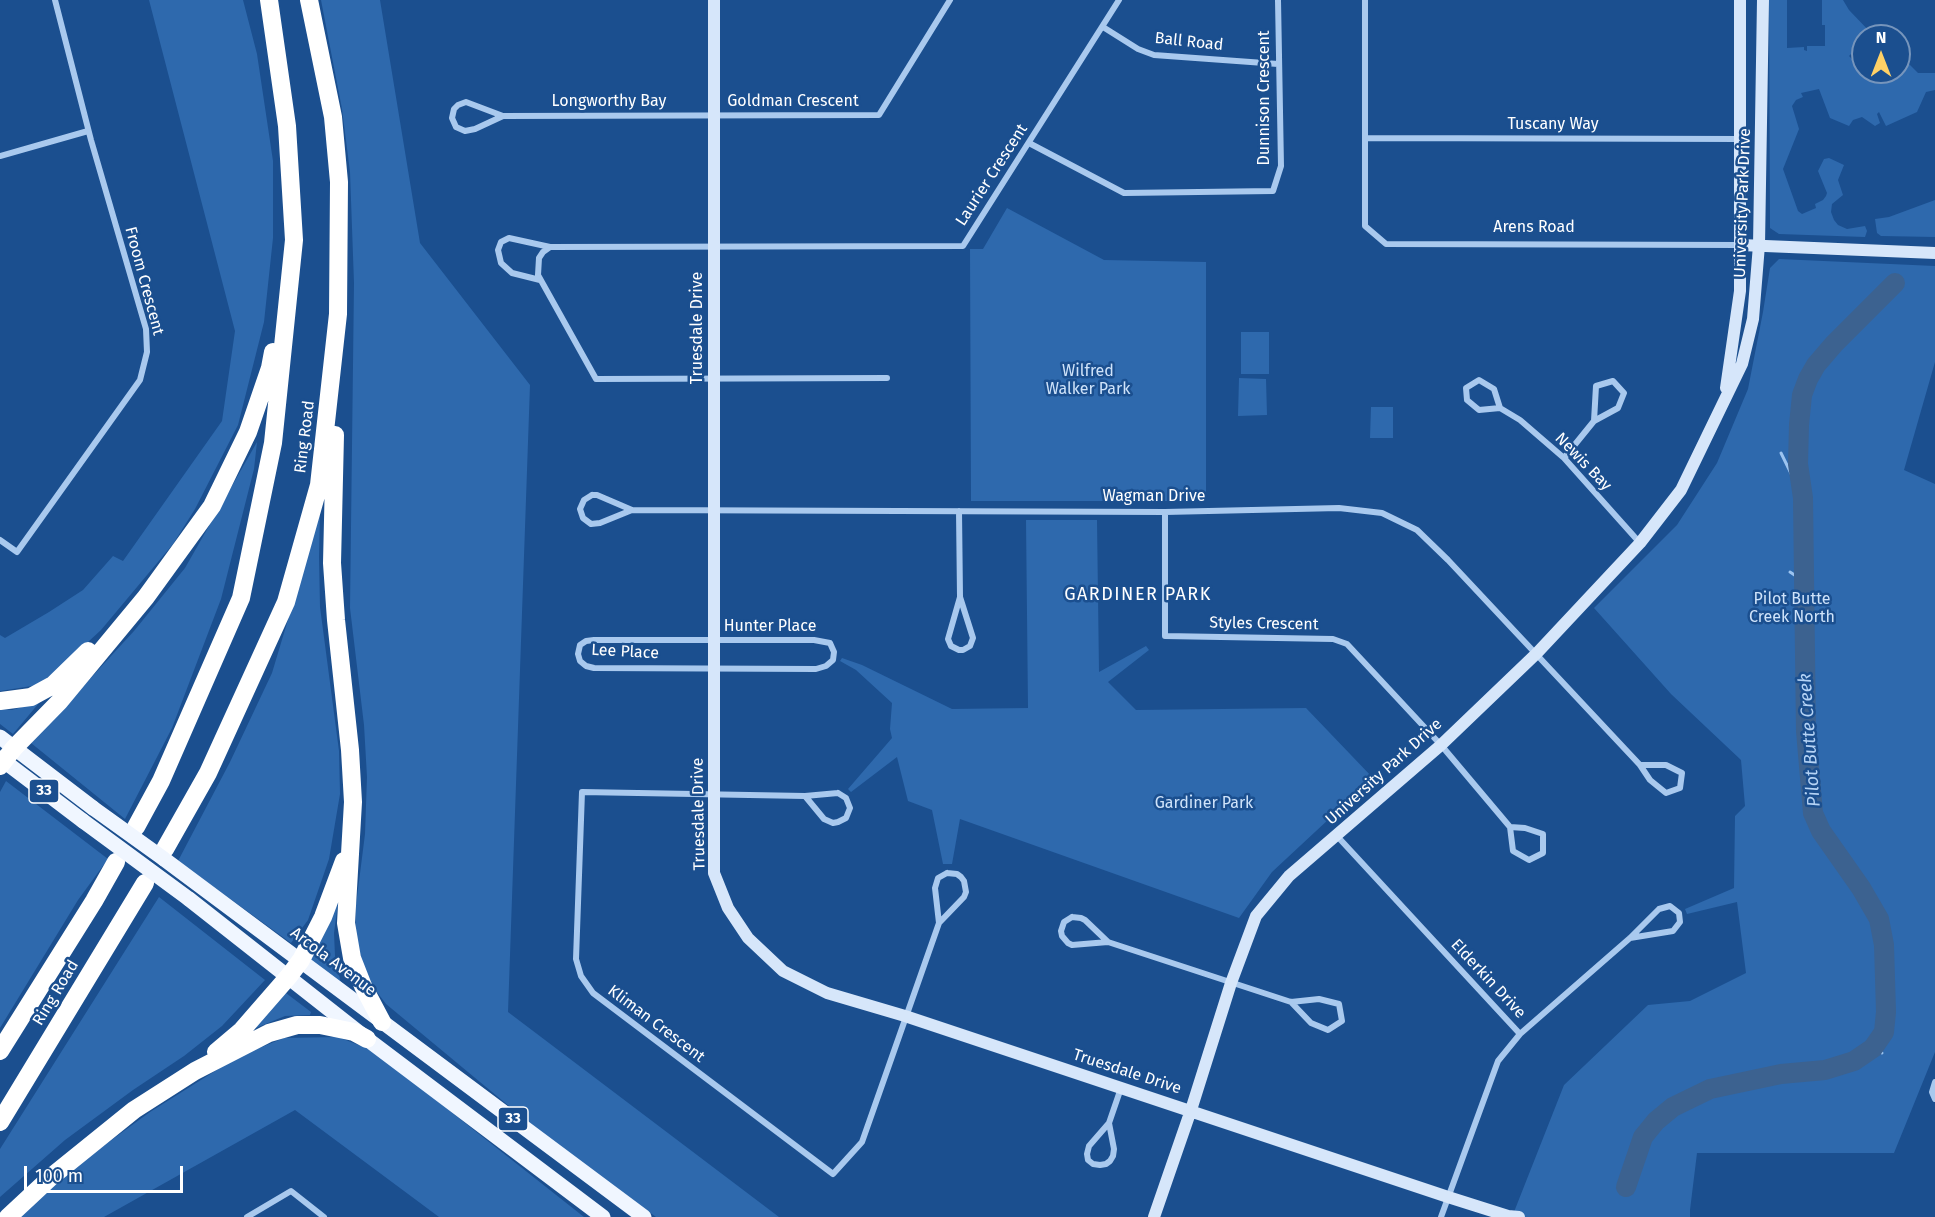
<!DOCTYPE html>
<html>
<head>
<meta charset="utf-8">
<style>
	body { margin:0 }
	#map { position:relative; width:1935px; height:1217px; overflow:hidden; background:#1b4f8f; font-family:"Fira Sans",sans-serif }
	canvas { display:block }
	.north { position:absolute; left:1851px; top:24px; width:60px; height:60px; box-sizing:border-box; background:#1b4f8f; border:2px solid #7695bc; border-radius:50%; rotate:0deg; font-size:16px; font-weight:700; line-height:24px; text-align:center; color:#fff }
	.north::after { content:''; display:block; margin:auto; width:21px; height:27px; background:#ffd166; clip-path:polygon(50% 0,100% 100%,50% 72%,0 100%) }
	.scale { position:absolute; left:24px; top:1166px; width:159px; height:27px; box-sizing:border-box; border:3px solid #fff; border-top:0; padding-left:8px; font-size:18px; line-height:21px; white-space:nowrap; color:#fff; -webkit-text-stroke:4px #1b4f8f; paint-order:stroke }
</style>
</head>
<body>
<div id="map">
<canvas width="1935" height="1217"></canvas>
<div class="north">N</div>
<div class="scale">100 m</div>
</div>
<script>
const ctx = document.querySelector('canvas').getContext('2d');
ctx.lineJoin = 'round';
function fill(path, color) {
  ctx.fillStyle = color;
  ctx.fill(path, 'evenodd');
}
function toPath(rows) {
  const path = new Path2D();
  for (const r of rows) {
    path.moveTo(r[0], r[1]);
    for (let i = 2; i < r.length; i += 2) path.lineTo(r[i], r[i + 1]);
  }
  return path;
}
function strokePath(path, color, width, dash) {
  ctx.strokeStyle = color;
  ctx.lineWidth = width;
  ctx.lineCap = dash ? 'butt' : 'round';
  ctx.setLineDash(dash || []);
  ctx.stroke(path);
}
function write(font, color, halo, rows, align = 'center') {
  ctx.font = font + ' "Fira Sans",sans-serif';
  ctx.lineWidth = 5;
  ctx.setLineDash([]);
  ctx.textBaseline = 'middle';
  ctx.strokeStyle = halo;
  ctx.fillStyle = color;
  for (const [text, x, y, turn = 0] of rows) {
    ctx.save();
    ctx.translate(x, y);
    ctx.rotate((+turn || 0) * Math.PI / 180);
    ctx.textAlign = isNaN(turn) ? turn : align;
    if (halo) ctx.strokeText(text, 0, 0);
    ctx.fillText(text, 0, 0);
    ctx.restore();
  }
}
const green = toPath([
	[149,0,243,0,257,54,273,161,273,238,264,322,238,425,195,509,173,544,101,630,62,666,38,685,0,691,0,635,5,638,49,612,83,590,113,556,123,561,222,421,235,331],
	[321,0,380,0,420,243,530,385,508,1012,779,1217,656,1217,527,1121,386,1004,367,979,355,943,356,905,365,834,367,777,364,725,350,608,354,283,350,172,342,109],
	[1769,0,1787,0,1787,48,1804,47,1804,50,1807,51,1807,46,1825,46,1825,25,1822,25,1822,0,1843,0,1849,10,1872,34,1872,36,1863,36,1863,55,1856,57,1851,54,1849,56,1853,60,1854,66,1863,69,1863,72,1899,72,1899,54,1918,73,1935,73,1935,90,1926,92,1917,112,1886,126,1879,112,1877,114,1880,123,1875,126,1862,117,1853,120,1849,126,1830,118,1819,89,1801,93,1803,97,1796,100,1792,106,1799,129,1783,169,1798,211,1802,214,1816,208,1815,204,1823,200,1826,196,1827,193,1818,171,1824,159,1829,158,1844,165,1838,180,1843,195,1832,204,1831,212,1834,220,1838,225,1847,229,1865,226,1867,231,1865,237,1779,234,1770,228],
	[1935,200,1935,237,1881,236,1877,233,1875,219,1889,217],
	[1007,208,1104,260,1206,262,1206,501,971,501,970,249,983,249],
	[1779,259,1935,266,1935,362,1904,470,1935,484,1935,1052,1894,1153,1697,1153,1690,1210,1690,1217,1512,1217,1564,1085,1648,1005,1690,1001,1746,973,1737,902,1687,914,1685,909,1734,888,1735,816,1745,806,1741,760,1671,694,1594,608,1677,525,1717,463,1748,389,1763,312,1770,268],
	[1241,332,1269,332,1269,374,1241,374],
	[1239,378,1266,379,1267,415,1238,416],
	[1371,407,1393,407,1393,438,1370,438],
	[257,442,254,469,221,599,172,728,125,819,31,743,134,631,185,568],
	[320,513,319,557,320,607,339,751,340,794,329,859,308,920,291,943,178,861,230,762,272,673],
	[1026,520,1097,520,1099,672,1146,646,1149,650,1108,682,1136,710,1306,708,1373,778,1272,872,1239,918,960,819,952,864,943,864,932,810,908,801,897,757,851,792,848,789,892,738,890,729,892,703,856,670,840,661,842,658,862,665,952,709,1028,708],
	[35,703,39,703,13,734,0,724,0,709,12,710],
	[6,781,108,859,78,900,0,1028,0,792],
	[339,896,334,933,335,956,341,984,306,956],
	[159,897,265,980,222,1026,184,1056,133,1090,65,1140,0,1197,0,1149],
	[282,990,311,1012,310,1015,285,1016,251,1030],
	[338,1037,374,1051,584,1217,439,1217,295,1110,104,1217,20,1217,73,1168,150,1112,239,1056,284,1038]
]);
const stream = toPath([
	[1781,453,1803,498],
	[1790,572,1799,578,1804,586],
	[1804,612,1809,607],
	[1871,1050,1877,1050,1882,1053]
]);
const river = toPath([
	[1626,1187,1643,1137,1656,1121,1673,1107,1710,1089,1781,1074,1825,1070,1854,1061,1873,1048,1884,1032,1886,1012,1884,945,1879,919,1861,888,1821,831,1813,813,1806,731,1803,498,1798,464,1799,425,1802,395,1808,379,1816,365,1834,344,1895,283]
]);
const street = toPath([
	[1365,0,1365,226,1386,244,1740,245],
	[1103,27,1138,49,1154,55,1278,64],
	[503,116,475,129,465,131,456,127,452,118,454,109,458,105,466,102,503,116,879,115,950,0],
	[1365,138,1740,139],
	[1029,143,1124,193,1273,191,1281,166,1278,0],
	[0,156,88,131],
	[540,280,512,273,501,263,498,250,501,242,509,238,550,247],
	[887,378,596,379,538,275,539,258,543,252,550,247,963,246,1119,0],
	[1500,408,1494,389,1479,380,1466,388,1467,400,1479,410,1500,408,1520,420,1564,458,1640,543],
	[1564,458,1594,421,1618,408,1624,393,1613,381,1596,386,1594,421],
	[592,495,597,495,632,510,600,523,591,524,583,518,580,509,584,500,592,495],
	[632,510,1165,512,1339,508,1382,513,1417,530,1448,560,1640,765,1650,780,1666,793,1680,788,1682,773,1666,765,1640,765],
	[959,511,960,597],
	[1165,512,1165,636,1333,639,1347,644,1441,745,1510,827,1513,851,1529,860,1543,853,1543,834,1525,828,1510,827],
	[0,540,17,552,140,380,147,352,146,329,91,140,55,0],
	[960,597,973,638,970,646,963,650,959,650,951,646,948,639,960,597],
	[594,640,814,640,830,643,834,652,833,660,826,666,816,669,594,668,586,666,580,661,578,654,580,645,586,641,594,640],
	[838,793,846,798,850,808,846,818,838,822,833,823,824,819,805,796,838,793],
	[805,796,582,792,576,959,581,976,593,993,833,1174,862,1142,939,923],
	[1337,836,1520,1034,1498,1061,1441,1217],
	[947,873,957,874,961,877,964,881,966,892,964,897,939,923,935,888,938,878,947,873],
	[1072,917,1081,918,1085,920,1108,942,1072,945,1068,943,1062,936,1061,931,1064,922,1072,917],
	[1108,942,1291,1002,1319,999,1339,1004,1342,1021,1328,1030,1311,1023,1291,1002],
	[1520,1034,1630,938,1659,909,1670,906,1679,913,1680,922,1673,931,1630,938],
	[1935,1082,1932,1092,1935,1099],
	[1109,1123,1114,1149,1113,1156,1110,1161,1106,1164,1100,1165,1093,1164,1088,1160,1087,1154,1089,1146,1109,1123,1121,1088],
	[247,1217,291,1191,324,1217]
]);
const secondary = toPath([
	[714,0,714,873,728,908,748,938,783,971,827,993,905,1016,1448,1197,1508,1216,1519,1217],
	[1741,245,1935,253],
	[1726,388,1740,291,1740,0],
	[1154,1217,1191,1110,1231,983,1256,916,1289,876,1441,745,1537,653,1640,543,1681,490,1742,364,1753,319,1759,245,1763,0]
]);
const primary = toPath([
	[0,737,93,808],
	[0,758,83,821],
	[164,859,644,1217],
	[189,899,367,1039,603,1217]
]);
const highway = toPath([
	[335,435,332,563,336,620,350,750,353,802,346,923,352,958,363,986,382,1022],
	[0,701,31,697,53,685,88,651],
	[0,766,14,748,59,702,146,597,212,506,248,432,270,368,273,352],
	[136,827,161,781,241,598,273,443,294,240,287,126,269,0],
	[165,849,208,773,286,602,319,485,338,314,339,182,333,117,309,0],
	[0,1051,94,901,116,862],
	[216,1052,242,1030,289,976,301,960,323,917,344,861],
	[0,1122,145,883],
	[8,1217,51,1177,134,1110,195,1071,269,1033,297,1025,320,1025,354,1032,367,1039]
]);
const primaryBridge = toPath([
	[93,808,164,859],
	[83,821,189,899]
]);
const shields = [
	[44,791,30],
	[513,1119,30]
];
const shieldNames = [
	["33",44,791],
	["33",513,1119]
];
const streetNames = [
	["Ball Road",1189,42,6],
	["Dunnison Crescent",1265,98,-90],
	["Longworthy Bay",609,102],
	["Goldman Crescent",793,102],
	["Tuscany Way",1553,125],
	["Laurier Crescent",992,175,-57],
	["University Park Drive",1743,203,-88],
	["Arens Road",1534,228],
	["Froom Crescent",144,281,75],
	["Truesdale Drive",698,328,-90],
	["Ring Road",305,437,-83],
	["Newis Bay",1583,462,46],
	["Wagman Drive",1154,497],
	["Styles Crescent",1264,624,1],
	["Hunter Place",770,627],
	["Lee Place",625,652,3],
	["University Park Drive",1384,772,-42],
	["Truesdale Drive",699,814,-91],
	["Arcola Avenue",333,962,37],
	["Elderkin Drive",1488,979,47],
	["Ring Road",56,993,-59],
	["Kliman Crescent",656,1024,37],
	["Truesdale Drive",1127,1072,18]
];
const parkNames = [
	["Wilfred",1088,372],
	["Walker Park",1088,390],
	["Pilot Butte",1792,600],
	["Creek North",1792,618],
	["Gardiner Park",1204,804]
];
const neighbourhoodNames = [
	["GARDINER PARK",1138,595]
];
const waterNames = [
	["Pilot Butte Creek",1810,740,-94]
];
fill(green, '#2e69ad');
strokePath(stream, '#9cc4f0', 3);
strokePath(river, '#3c6290', 20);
strokePath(street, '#a9c9ee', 6);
strokePath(secondary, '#d6e6fa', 12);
strokePath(primary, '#f0f6ff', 15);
strokePath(highway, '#fff', 18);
strokePath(primaryBridge, '#f0f6ff', 15);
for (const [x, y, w] of shields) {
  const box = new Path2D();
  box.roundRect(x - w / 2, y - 12, w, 24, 4.5);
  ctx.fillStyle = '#1b4f8f';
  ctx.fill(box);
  strokePath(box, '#fff', 1.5);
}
write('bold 15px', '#fff', null, shieldNames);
write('16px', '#fff', '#1b4f8f', streetNames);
write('16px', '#cfe3fa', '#1b4f8f', parkNames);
ctx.letterSpacing = '1.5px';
write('18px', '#fff', '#1b4f8f', neighbourhoodNames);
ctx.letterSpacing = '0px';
write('italic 18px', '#b5d3f5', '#1b4f8f', waterNames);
</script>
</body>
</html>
